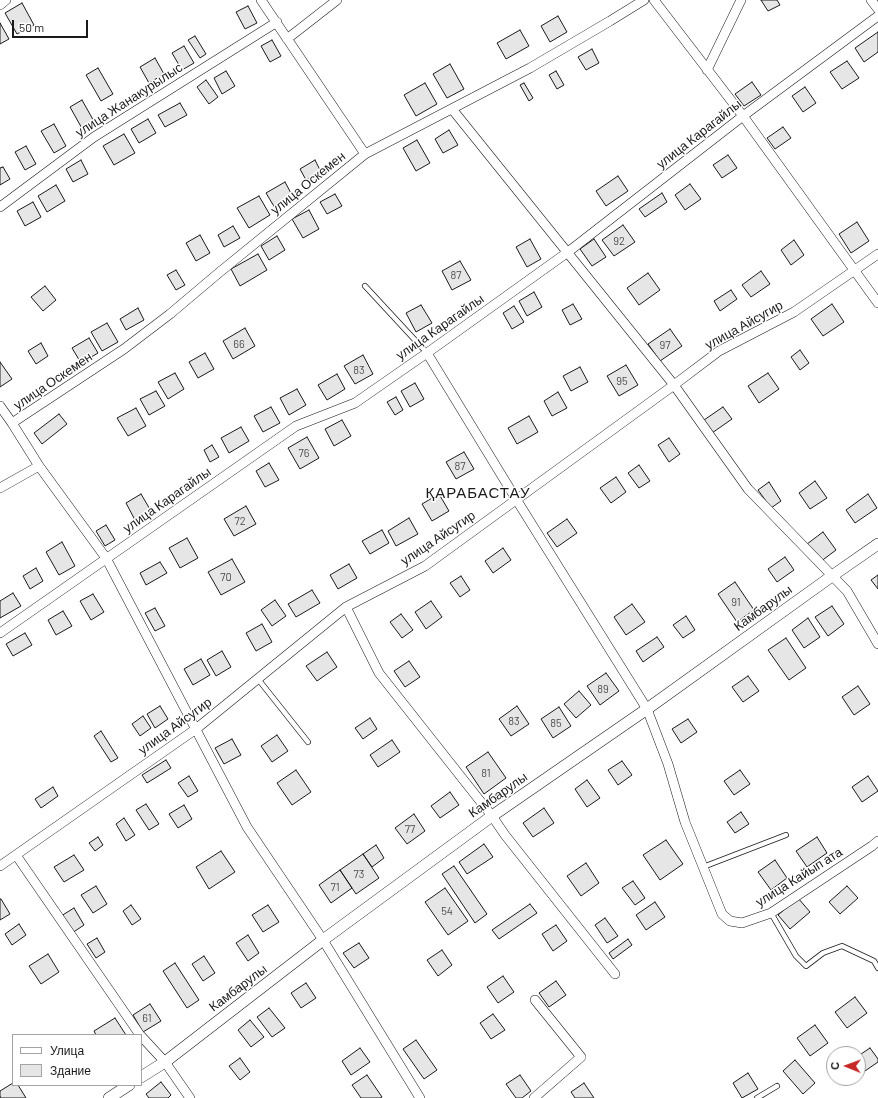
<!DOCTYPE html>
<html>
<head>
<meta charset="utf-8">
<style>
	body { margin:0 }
	#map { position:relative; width:878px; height:1098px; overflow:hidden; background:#fff; font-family:Barlow,sans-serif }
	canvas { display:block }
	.legend { position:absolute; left:12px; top:1034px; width:130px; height:52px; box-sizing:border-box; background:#fff; border:1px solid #a3a3a3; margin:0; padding:5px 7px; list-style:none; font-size:12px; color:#1a1a1a }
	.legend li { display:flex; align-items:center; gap:8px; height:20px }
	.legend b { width:20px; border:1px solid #a3a3a3 }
	.north { position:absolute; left:826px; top:1046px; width:40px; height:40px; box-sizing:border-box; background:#fff; border:1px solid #a3a3a3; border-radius:50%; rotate:271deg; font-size:11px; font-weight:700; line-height:16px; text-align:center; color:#1a1a1a }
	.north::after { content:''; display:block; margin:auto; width:14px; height:18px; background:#c62828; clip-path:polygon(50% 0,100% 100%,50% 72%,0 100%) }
	.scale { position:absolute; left:12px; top:20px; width:76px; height:18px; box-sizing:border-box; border:2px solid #1a1a1a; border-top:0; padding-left:5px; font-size:12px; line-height:14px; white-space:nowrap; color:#1a1a1a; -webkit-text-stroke:3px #fff; paint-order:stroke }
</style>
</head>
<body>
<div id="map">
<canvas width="878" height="1098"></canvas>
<ul class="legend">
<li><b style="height:5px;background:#fff"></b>Улица</li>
<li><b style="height:11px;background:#e6e6e6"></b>Здание</li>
</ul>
<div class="north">С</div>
<div class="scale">50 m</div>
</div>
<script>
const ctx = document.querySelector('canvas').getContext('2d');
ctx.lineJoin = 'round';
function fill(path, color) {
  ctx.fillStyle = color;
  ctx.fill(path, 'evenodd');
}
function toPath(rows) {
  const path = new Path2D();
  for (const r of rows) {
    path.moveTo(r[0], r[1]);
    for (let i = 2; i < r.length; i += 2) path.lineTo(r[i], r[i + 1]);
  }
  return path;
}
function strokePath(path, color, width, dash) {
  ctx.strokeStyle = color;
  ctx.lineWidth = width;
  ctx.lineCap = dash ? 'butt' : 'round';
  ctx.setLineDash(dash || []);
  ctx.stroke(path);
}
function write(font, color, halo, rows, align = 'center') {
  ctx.font = font + ' Barlow,sans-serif';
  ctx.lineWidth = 3;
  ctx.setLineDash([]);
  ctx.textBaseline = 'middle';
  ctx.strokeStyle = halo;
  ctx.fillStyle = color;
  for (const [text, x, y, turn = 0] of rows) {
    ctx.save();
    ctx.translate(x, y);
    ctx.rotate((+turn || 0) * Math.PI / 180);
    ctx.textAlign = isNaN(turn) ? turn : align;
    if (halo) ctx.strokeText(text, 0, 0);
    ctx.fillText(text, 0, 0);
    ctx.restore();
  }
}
const building = toPath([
	[761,0,777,0,780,5,768,11,761,0],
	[22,3,34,25,17,34,5,13,22,3],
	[248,6,257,23,245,29,236,12,248,6],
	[558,16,567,32,550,42,541,26,558,16],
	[0,23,9,39,0,44,0,23],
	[520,30,529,46,506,59,497,43,520,30],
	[878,32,878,52,864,62,855,48,878,32],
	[195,36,206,54,200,58,188,40,195,36],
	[272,40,281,56,270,62,261,46,272,40],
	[184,46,194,63,182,70,172,53,184,46],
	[592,49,599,63,586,70,578,57,592,49],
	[155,58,164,74,149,83,140,67,155,58],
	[847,61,859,78,842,89,830,72,847,61],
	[450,64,464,89,447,98,433,74,450,64],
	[98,68,113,94,101,101,86,75,98,68],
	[226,71,235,86,222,94,214,78,226,71],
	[556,71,564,85,557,89,549,75,556,71],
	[206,80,218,97,209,104,197,87,206,80],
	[752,82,761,95,744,106,735,94,752,82],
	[425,83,437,104,416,116,404,95,425,83],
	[524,83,533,98,529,101,520,85,524,83],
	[805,87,816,103,803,112,792,96,805,87],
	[82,100,96,125,84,132,70,107,82,100],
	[180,103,187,115,165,127,158,115,180,103],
	[148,119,156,133,139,143,131,129,148,119],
	[54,124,66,146,54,153,41,131,54,124],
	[783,127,791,138,775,149,767,138,783,127],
	[449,130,458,145,443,153,435,139,449,130],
	[124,134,135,153,114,165,103,146,124,134],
	[417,140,430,163,416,171,403,148,417,140],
	[26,146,36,164,25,170,15,152,26,146],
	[728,155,737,168,722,178,713,165,728,155],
	[81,160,88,174,73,182,66,169,81,160],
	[315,160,321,172,306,180,300,169,315,160],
	[3,167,10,179,0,185,0,168,3,167],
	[618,176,628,191,606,206,596,191,618,176],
	[285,182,293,197,275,208,266,193,285,182],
	[690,184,701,199,685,210,675,195,690,184],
	[56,185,65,201,47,212,38,196,56,185],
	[662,193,667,202,645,217,639,209,662,193],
	[335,194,342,206,327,214,320,202,335,194],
	[259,196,270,215,249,228,237,208,259,196],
	[33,202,41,217,25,226,17,211,33,202],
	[309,210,319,229,303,238,292,219,309,210],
	[857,222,869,241,851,253,839,234,857,222],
	[623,225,635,242,614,256,602,240,623,225],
	[233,226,240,238,224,247,218,235,233,226],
	[200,235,210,253,196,261,186,243,200,235],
	[277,236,285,250,269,260,261,246,277,236],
	[530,239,541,259,527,267,516,247,530,239],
	[594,239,606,257,592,266,580,249,594,239],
	[794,240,804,255,791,265,781,250,794,240],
	[258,254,267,270,240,286,231,269,258,254],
	[460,261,471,280,452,290,442,271,460,261],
	[176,270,185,285,176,290,167,275,176,270],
	[761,271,770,284,751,297,742,285,761,271],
	[648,273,660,290,639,305,627,288,648,273],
	[45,286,56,300,43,311,31,297,45,286],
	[731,290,737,299,720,311,714,301,731,290],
	[534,292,542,307,527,316,519,301,534,292],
	[573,304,582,319,570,325,562,310,573,304],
	[832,304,844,322,823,336,811,319,832,304],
	[421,305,432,323,416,332,406,313,421,305],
	[514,306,524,322,512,329,503,313,514,306],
	[138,308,144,320,126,330,120,319,138,308],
	[107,323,118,342,102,351,91,332,107,323],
	[245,328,255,346,233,359,223,341,245,328],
	[670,329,682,346,660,361,648,344,670,329],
	[89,338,98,353,81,363,72,348,89,338],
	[41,343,48,356,36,364,28,351,41,343],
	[800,350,809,363,800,370,791,357,800,350],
	[205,353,214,369,198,378,189,362,205,353],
	[363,355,373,374,355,384,344,366,363,355],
	[0,362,12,379,0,387,0,362],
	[626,365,638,385,619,396,607,376,626,365],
	[580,367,588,382,571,391,563,376,580,367],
	[175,373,184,389,168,399,158,382,175,373],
	[768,373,779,389,759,403,748,386,768,373],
	[337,374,345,389,327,400,318,385,337,374],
	[415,383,424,399,410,407,401,391,415,383],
	[297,389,306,405,289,415,280,398,297,389],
	[156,391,165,406,149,415,140,399,156,391],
	[558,392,567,408,552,416,544,401,558,392],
	[396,397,403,410,395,415,387,402,396,397],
	[271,407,280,423,263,432,254,416,271,407],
	[723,407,732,419,712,433,704,420,723,407],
	[136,408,146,426,128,436,117,418,136,408],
	[59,414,67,424,42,444,34,433,59,414],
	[529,416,538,432,517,444,508,428,529,416],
	[342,420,351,436,334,446,325,429,342,420],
	[241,427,249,441,229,453,221,438,241,427],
	[307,437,319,458,300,469,288,448,307,437],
	[669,438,680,454,669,462,658,445,669,438],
	[212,445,219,457,210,462,204,450,212,445],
	[464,452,474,469,456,479,446,462,464,452],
	[269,463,279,480,265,487,256,471,269,463],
	[639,465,650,481,639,488,628,473,639,465],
	[616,477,626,492,611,503,600,488,616,477],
	[815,481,827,498,810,509,799,493,815,481],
	[769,482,781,501,771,508,758,490,769,482],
	[141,494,151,511,135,520,126,503,141,494],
	[439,494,449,511,432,521,422,504,439,494],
	[868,494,877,508,855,523,846,510,868,494],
	[246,506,256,524,234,536,224,519,246,506],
	[409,518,418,534,396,546,388,531,409,518],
	[567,519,577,533,557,547,547,533,567,519],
	[106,525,115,540,105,546,96,531,106,525],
	[382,530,389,543,370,554,362,541,382,530],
	[823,532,836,550,820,562,807,544,823,532],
	[187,538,198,558,180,568,169,548,187,538],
	[62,542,75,566,59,575,46,552,62,542],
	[503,548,511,560,493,573,485,561,503,548],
	[785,557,794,570,777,582,768,569,785,557],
	[232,559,245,582,221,595,208,572,232,559],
	[160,562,167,573,146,585,140,573,160,562],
	[349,564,357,578,338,589,330,575,349,564],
	[36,568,43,581,30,589,23,576,36,568],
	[878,575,878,589,871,580,878,575],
	[461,576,470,590,460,597,450,583,461,576],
	[735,582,754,610,737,622,718,594,735,582],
	[312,590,320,603,296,617,288,604,312,590],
	[13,593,21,606,0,618,0,601,13,593],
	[93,594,104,612,91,620,80,601,93,594],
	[275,600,286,616,272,626,261,610,275,600],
	[431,601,442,617,426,629,415,612,431,601],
	[632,604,645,622,626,635,614,617,632,604],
	[832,606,844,624,828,636,815,617,832,606],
	[155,608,165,626,155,631,145,613,155,608],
	[63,611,72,626,56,635,48,620,63,611],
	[401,614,413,630,402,638,390,622,401,614],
	[686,616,695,630,683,638,673,625,686,616],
	[808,618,820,637,804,648,792,630,808,618],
	[262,624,272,642,256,651,246,633,262,624],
	[25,633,32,645,13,656,6,644,25,633],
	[657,637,664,647,643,662,636,651,657,637],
	[786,638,806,668,789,680,768,650,786,638],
	[222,651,231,667,216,676,207,660,222,651],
	[327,652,337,667,317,681,306,666,327,652],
	[201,659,210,675,193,685,184,669,201,659],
	[409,661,420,677,405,687,394,671,409,661],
	[606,673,619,691,600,705,587,686,606,673],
	[748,676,759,691,743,702,732,687,748,676],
	[858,686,870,704,854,715,842,697,858,686],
	[579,691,591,705,576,718,564,704,579,691],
	[160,706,168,719,155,728,147,714,160,706],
	[517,706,529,724,511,736,499,719,517,706],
	[559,707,571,726,553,738,541,719,559,707],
	[143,716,151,728,140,736,132,724,143,716],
	[370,718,377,729,363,739,355,728,370,718],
	[688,719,697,732,681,743,672,729,688,719],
	[101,731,118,758,111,762,94,736,101,731],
	[277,735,288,751,272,762,261,746,277,735],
	[232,739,241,755,224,764,215,748,232,739],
	[392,740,400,752,378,767,370,755,392,740],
	[488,752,506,778,484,794,466,767,488,752],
	[166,760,171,768,147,783,142,775,166,760],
	[622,761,632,775,618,785,608,770,622,761],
	[296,770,311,792,292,805,277,783,296,770],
	[740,770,750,784,734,795,724,781,740,770],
	[189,776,198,791,188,797,178,783,189,776],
	[868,776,878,791,862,802,852,787,868,776],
	[587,780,600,798,587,807,575,789,587,780],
	[53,787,58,796,41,808,35,799,53,787],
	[450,792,459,805,440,818,431,806,450,792],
	[146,804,159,824,149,830,136,810,146,804],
	[184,805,192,819,178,828,169,814,184,805],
	[544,808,554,823,533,837,523,823,544,808],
	[741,812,749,824,735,833,727,822,741,812],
	[414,814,425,831,407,844,395,828,414,814],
	[124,818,135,835,126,841,116,824,124,818],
	[98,837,103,845,95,851,89,843,98,837],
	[817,837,827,853,807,867,796,851,817,837],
	[666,840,683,864,660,880,643,855,666,840],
	[484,844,493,857,467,874,459,862,484,844],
	[376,845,384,858,372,867,363,854,376,845],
	[221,851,235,872,209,889,196,867,221,851],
	[363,854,379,878,356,894,340,870,363,854],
	[74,855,84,870,64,882,54,867,74,855],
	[775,860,787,878,771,890,758,872,775,860],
	[586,863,599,883,581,896,567,876,586,863],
	[454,866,487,914,475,923,442,874,454,866],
	[340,870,352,888,331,903,319,885,340,870],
	[633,881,645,898,635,905,622,888,633,881],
	[96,886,107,904,93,913,81,895,96,886],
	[847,886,858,898,840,914,829,902,847,886],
	[445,888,468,921,448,935,425,902,445,888],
	[798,898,810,912,790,929,778,915,798,898],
	[0,899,1,899,10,914,0,920,0,899],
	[655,902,665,917,646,930,636,915,655,902],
	[530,904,537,913,499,939,492,930,530,904],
	[131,905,141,919,132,925,123,911,131,905],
	[268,905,279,922,263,932,252,915,268,905],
	[74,908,84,925,72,933,61,916,74,908],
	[605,918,618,936,607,943,595,925,605,918],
	[19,924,26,935,12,945,5,934,19,924],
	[556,925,567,941,553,951,542,934,556,925],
	[248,935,259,953,248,961,236,943,248,935],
	[97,938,105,952,96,958,87,944,97,938],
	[628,939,632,945,613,959,609,953,628,939],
	[359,943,369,958,354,968,343,953,359,943],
	[442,950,452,965,438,976,427,960,442,950],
	[48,954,59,972,41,984,29,966,48,954],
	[204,956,215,973,203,981,192,964,204,956],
	[175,963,199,1000,187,1008,163,971,175,963],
	[503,976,514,992,498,1003,487,987,503,976],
	[556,981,566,995,549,1007,539,993,556,981],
	[306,983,316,998,301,1008,291,993,306,983],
	[855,997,867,1013,847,1028,835,1012,855,997],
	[150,1004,161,1021,143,1032,133,1015,150,1004],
	[269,1008,285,1028,272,1037,257,1017,269,1008],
	[493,1014,505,1030,491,1039,480,1023,493,1014],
	[115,1018,126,1035,96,1035,94,1031,115,1018],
	[250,1020,264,1037,251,1047,238,1030,250,1020],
	[815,1025,828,1043,810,1056,797,1038,815,1025],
	[416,1040,437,1070,424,1079,403,1049,416,1040],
	[360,1048,370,1062,351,1075,342,1061,360,1048],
	[870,1048,878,1059,878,1062,865,1071,858,1060,858,1056,870,1048],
	[240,1058,250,1072,240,1080,229,1066,240,1058],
	[795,1060,815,1083,803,1094,783,1071,795,1060],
	[748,1073,758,1089,742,1098,733,1083,748,1073],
	[367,1075,382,1097,380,1098,361,1098,352,1085,367,1075],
	[520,1075,531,1091,522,1098,516,1098,506,1084,520,1075],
	[161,1082,171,1095,168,1098,149,1098,146,1094,161,1082],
	[13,1083,13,1085,18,1085,26,1098,1,1098,0,1096,0,1091,13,1083],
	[584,1083,594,1098,575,1098,571,1092,584,1083]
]);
const service = toPath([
	[365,286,427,353],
	[258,679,308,742],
	[703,867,786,835],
	[771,913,796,956,806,966,823,953,842,946,874,961,878,968],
	[757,1098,777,1086]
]);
const minor = toPath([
	[261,0,365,154],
	[654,0,743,116,878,303],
	[871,0,878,9],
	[0,5,6,0],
	[287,39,337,0],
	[707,70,741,0],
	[452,109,674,385,748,489,847,591,878,644],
	[0,207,94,137,277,22],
	[427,353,516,499,647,709,668,764,685,822,722,914,730,921,742,923,771,913,872,846,878,841],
	[0,406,12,423,39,466,106,558,247,827,323,940,420,1098],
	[12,423,124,349,170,314,221,271,365,154,530,68,610,21,644,0],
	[0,488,39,466],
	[346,607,379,673,492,816,505,835,615,974],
	[0,633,296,426,355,403,427,353,568,252,743,116,878,16],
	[16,855,140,1035],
	[0,866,196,729,346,607,425,566,674,385,719,351,794,312,878,254],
	[141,1036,165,1062,190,1098],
	[534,1098,581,1057,535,1000]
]);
const tertiary = toPath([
	[141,1077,165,1062,323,940,492,816,647,709,832,576,878,544],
	[109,1098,129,1085]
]);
const numberNames = [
	["92",619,241],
	["87",456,275],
	["66",239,344],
	["97",665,345],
	["83",359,370],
	["95",622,381],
	["76",304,453],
	["87",460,466],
	["72",240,521],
	["70",226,577],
	["91",736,602],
	["89",603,689],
	["83",514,721],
	["85",556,723],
	["81",486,773],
	["77",410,829],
	["73",359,874],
	["71",335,887],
	["54",447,911],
	["61",147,1018]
];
const streetNames = [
	["улица Жанакурылыс",129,100,-33],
	["улица Карагайлы",699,134,-38],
	["улица Оскемен",308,183,-39],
	["улица Айсугир",744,325,-29],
	["улица Карагайлы",440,327,-35],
	["улица Оскемен",53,381,-34],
	["улица Карагайлы",167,500,-35],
	["улица Айсугир",438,538,-34],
	["Камбарулы",763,608,-36],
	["улица Айсугир",175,726,-36],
	["Камбарулы",498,795,-35],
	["улица Кайып ата",799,877,-32],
	["Камбарулы",238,988,-37]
];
const quarterNames = [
	["ҚАРАБАСТАУ",478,493]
];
fill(building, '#e6e6e6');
strokePath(building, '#1a1a1a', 1);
strokePath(service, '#1a1a1a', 6);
strokePath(minor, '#1a1a1a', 10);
strokePath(tertiary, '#1a1a1a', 12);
strokePath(service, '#fff', 4.5);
strokePath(minor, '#fff', 9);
strokePath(tertiary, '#fff', 11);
write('11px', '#4d4d4d', null, numberNames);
write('13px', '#1a1a1a', '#fff', streetNames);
ctx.letterSpacing = '1px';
write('15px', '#1a1a1a', '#fff', quarterNames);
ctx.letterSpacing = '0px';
</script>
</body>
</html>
